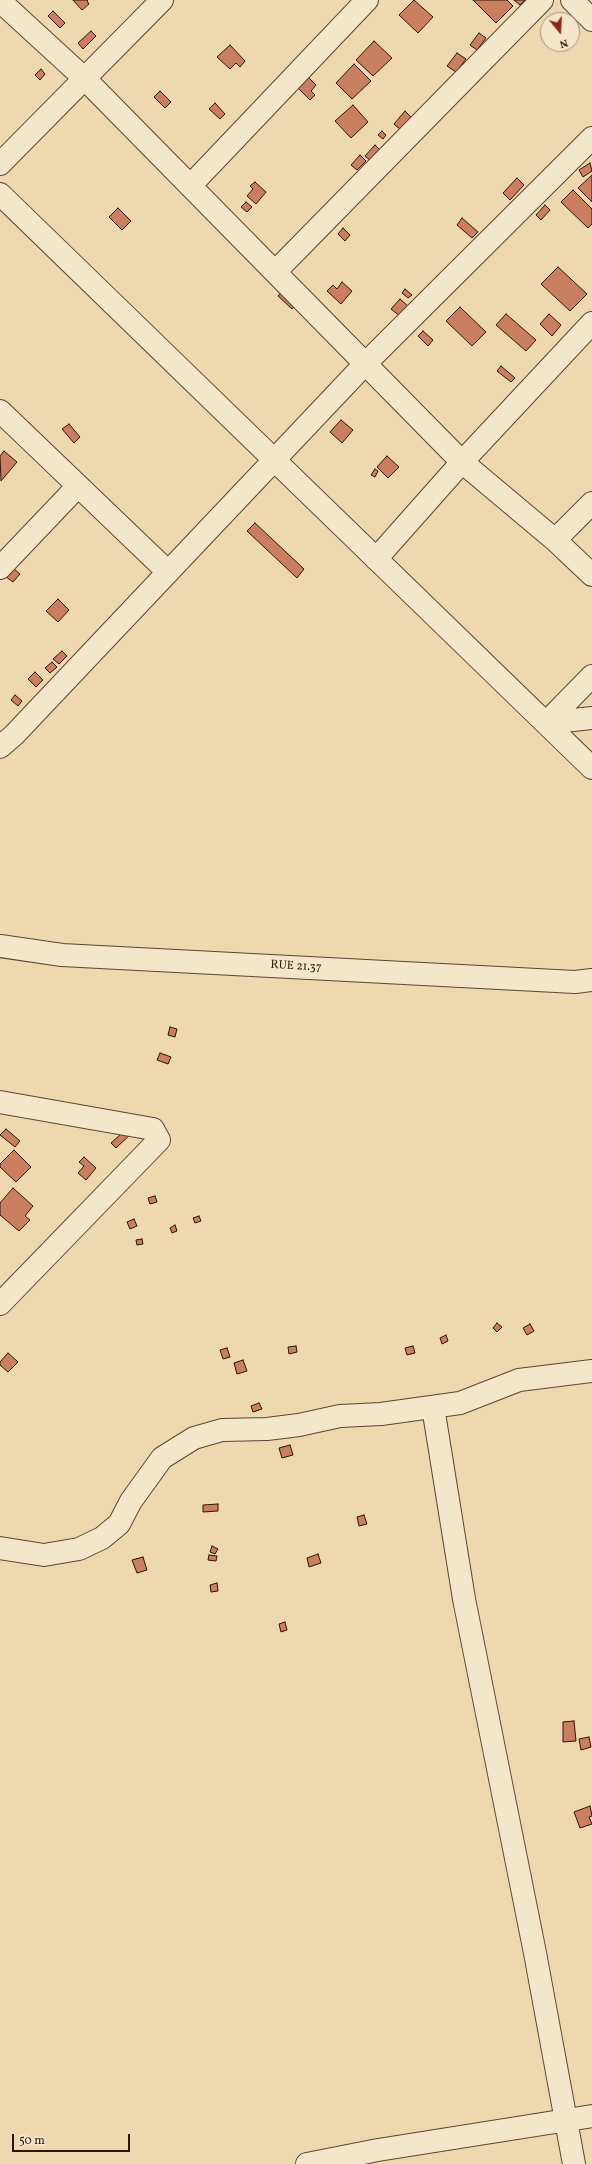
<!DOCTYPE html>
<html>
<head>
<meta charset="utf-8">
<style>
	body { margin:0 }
	#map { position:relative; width:592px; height:2164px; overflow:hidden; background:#eed8af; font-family:Vollkorn,serif }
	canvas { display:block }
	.north { position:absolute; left:540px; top:12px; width:40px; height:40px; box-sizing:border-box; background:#f4e6cb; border:1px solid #a4927c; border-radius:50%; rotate:162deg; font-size:11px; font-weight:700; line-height:16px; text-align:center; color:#2d1406 }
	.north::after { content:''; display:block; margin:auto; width:14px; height:18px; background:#8f2418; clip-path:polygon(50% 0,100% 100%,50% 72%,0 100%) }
	.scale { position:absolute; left:12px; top:2134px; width:118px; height:18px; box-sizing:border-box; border:2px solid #2d1406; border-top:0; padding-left:5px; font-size:12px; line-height:14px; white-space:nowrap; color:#2d1406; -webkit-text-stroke:3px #f4e6cb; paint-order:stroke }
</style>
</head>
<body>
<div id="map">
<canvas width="592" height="2164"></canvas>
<div class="north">N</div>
<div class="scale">50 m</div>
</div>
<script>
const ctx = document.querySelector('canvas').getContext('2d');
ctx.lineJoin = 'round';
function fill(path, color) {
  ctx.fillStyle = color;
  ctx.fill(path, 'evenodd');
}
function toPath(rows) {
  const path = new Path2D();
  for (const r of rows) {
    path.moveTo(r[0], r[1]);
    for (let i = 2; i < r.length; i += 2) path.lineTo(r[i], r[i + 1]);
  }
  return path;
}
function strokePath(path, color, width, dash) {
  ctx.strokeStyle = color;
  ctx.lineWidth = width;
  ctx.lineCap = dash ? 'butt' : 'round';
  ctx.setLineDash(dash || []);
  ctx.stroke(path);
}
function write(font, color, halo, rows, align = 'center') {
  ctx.font = font + ' Vollkorn,serif';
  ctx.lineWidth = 3;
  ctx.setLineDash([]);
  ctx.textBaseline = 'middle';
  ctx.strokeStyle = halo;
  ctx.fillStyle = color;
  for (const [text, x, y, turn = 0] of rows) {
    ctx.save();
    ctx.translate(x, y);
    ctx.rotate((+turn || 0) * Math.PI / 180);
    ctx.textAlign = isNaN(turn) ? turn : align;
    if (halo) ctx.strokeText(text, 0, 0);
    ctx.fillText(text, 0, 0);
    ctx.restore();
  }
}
const building = toPath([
	[73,0,88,0,87,1,89,4,82,10,73,0],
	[414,0,433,17,418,33,399,15,414,0],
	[473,0,507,0,513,6,496,23,473,0],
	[514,0,525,0,520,5,514,0],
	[53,11,65,23,60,28,48,16,53,11],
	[91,31,96,36,83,49,78,43,91,31],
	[479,33,486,38,477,50,470,45,479,33],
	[374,41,392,58,373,76,356,60,374,41],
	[230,45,245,61,240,67,236,63,230,69,217,57,230,45],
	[457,53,466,59,456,72,447,66,457,53],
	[354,64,371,81,352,99,336,83,354,64],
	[41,69,45,74,40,80,35,75,41,69],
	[307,76,316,85,311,91,315,95,310,100,297,87,307,76],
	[160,91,171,102,165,108,154,97,160,91],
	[215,103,225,114,220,119,209,109,215,103],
	[353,105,368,122,351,138,335,121,353,105],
	[405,111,412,118,401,130,394,124,405,111],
	[382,131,386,135,383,139,378,135,382,131],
	[375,145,381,151,372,162,365,156,375,145],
	[360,155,366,161,357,170,351,165,360,155],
	[590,163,592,171,583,177,579,170,590,163],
	[592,175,592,202,578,188,592,175],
	[517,178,524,185,510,200,503,193,517,178],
	[255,182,266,192,256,204,247,196,253,189,250,186,255,182],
	[573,190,592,209,592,224,588,228,561,202,573,190],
	[246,202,252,207,247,212,241,207,246,202],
	[545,205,550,210,541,220,536,215,545,205],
	[118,208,131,221,122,230,109,217,118,208],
	[462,218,478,232,472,238,457,225,462,218],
	[343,228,350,235,345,241,338,234,343,228],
	[558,267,587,294,570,311,541,284,558,267],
	[342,282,352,291,341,304,327,291,333,285,337,289,342,282],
	[284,289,298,302,292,309,278,296,284,289],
	[405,289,412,295,408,298,402,293,405,289],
	[400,299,408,306,400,316,391,309,400,299],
	[460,307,486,332,472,346,446,321,460,307],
	[506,314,536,340,526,351,496,325,506,314],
	[549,314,561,325,552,336,540,324,549,314],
	[423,331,433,340,428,346,418,336,423,331],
	[501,366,515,378,511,382,497,371,501,366],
	[341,420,353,430,342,443,330,432,341,420],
	[69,424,80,437,74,443,62,429,69,424],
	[4,451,17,462,1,481,0,456,4,451],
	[387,456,399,467,388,478,377,467,387,456],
	[375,469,378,471,375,477,371,475,375,469],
	[255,523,304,569,297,578,247,531,255,523],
	[13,568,20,574,13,582,6,577,13,568],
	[58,599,69,610,58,622,46,611,58,599],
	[62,651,67,656,59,664,53,659,62,651],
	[52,662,57,667,50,673,45,668,52,662],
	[35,672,43,680,36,687,28,679,35,672],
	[15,695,22,701,18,706,11,700,15,695],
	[170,1027,177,1029,175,1037,168,1035,170,1027],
	[160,1053,171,1057,168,1064,157,1060,160,1053],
	[130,1126,134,1131,116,1148,111,1143,130,1126],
	[6,1129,20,1141,15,1147,0,1135,6,1129],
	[14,1150,31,1167,16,1182,0,1167,0,1164,14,1150],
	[84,1157,96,1168,86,1180,78,1173,84,1166,79,1162,84,1157],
	[13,1188,33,1206,25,1216,30,1220,19,1231,0,1215,0,1203,13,1188],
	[155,1196,157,1202,150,1204,148,1198,155,1196],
	[199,1216,201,1221,195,1223,193,1218,199,1216],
	[134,1219,137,1226,130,1229,127,1222,134,1219],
	[175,1225,177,1231,172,1233,170,1228,175,1225],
	[142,1239,143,1244,137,1245,136,1240,142,1239],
	[497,1323,502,1327,497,1332,493,1328,497,1323],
	[530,1324,534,1331,527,1335,523,1328,530,1324],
	[446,1335,448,1341,442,1344,440,1338,446,1335],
	[296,1346,297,1352,289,1354,288,1347,296,1346],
	[413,1346,415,1353,407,1355,405,1348,413,1346],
	[227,1348,230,1357,223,1359,220,1350,227,1348],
	[8,1353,18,1362,8,1372,0,1365,0,1362,8,1353],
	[243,1360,247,1371,237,1374,234,1363,243,1360],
	[259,1403,262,1409,253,1412,251,1406,259,1403],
	[290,1445,293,1455,282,1458,279,1448,290,1445],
	[218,1504,218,1511,203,1512,203,1505,218,1504],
	[364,1515,367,1524,359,1526,357,1517,364,1515],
	[212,1546,218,1549,215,1554,210,1552,212,1546],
	[318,1554,321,1563,309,1567,307,1558,318,1554],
	[209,1555,217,1556,216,1561,208,1560,209,1555],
	[143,1557,147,1570,137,1573,132,1560,143,1557],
	[217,1583,218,1591,211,1592,210,1585,217,1583],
	[285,1622,287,1630,281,1632,279,1624,285,1622],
	[574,1721,576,1741,563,1742,563,1722,574,1721],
	[589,1737,591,1747,581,1750,579,1739,589,1737],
	[590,1806,592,1816,589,1817,592,1824,580,1828,574,1812,590,1806]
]);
const minor = toPath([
	[572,0,592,20],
	[0,1,85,79,462,462,555,540,592,575],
	[0,164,162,0],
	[190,186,367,0],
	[0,194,592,768],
	[275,272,542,0],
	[0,411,167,571],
	[555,540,592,503],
	[376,559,462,462,592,323],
	[0,568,78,486],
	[546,723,592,676],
	[546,723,592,718],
	[0,747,14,735,365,364,592,138],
	[0,946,62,955,575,982,592,980],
	[0,1102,153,1129,159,1140,0,1304],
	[433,1407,464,1599,535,1953,574,2164],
	[0,1548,44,1555,79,1549,102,1538,119,1524,131,1501,162,1458,194,1438,222,1430,267,1429,299,1425,340,1416,381,1414,460,1403,519,1380,592,1371],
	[307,2164,378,2150,592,2116]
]);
const streetNames = [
	["RUE 21.37",296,967,3]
];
fill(building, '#c97f60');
strokePath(building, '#2d1406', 1);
strokePath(minor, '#5d4530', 24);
strokePath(minor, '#f4e6cb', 22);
write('12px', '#2d1406', '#f4e6cb', streetNames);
</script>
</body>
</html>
